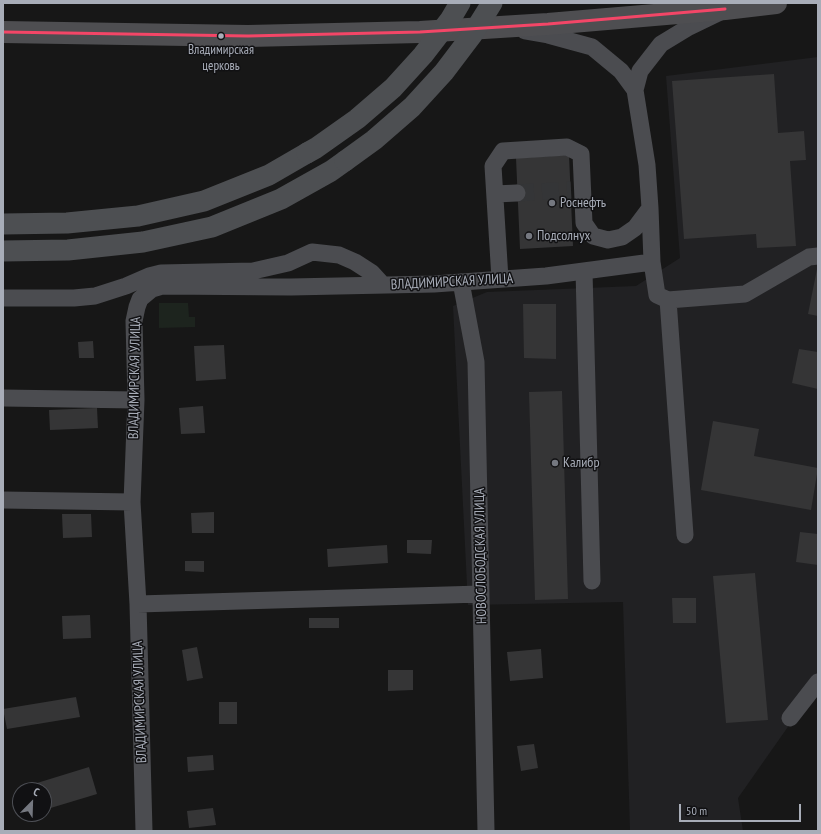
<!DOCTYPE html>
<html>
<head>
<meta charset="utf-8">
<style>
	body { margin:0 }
	#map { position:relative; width:821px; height:834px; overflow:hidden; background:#171717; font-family:"PT Sans Narrow",sans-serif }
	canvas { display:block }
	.frame { position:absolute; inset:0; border:4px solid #a8adb8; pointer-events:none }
	.north { position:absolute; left:12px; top:782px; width:40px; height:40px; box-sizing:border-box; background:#111113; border:1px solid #4d4f55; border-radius:50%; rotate:23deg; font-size:11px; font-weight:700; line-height:16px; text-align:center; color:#a8adb8 }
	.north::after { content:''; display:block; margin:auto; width:14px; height:18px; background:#757880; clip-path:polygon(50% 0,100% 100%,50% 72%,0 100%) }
	.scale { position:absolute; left:679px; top:804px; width:122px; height:18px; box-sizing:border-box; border:2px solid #a8adb8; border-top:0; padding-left:5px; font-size:12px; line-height:14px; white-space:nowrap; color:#a8adb8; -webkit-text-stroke:3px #111113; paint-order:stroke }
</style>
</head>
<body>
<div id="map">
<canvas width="821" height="834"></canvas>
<div class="frame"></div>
<div class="north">С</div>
<div class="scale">50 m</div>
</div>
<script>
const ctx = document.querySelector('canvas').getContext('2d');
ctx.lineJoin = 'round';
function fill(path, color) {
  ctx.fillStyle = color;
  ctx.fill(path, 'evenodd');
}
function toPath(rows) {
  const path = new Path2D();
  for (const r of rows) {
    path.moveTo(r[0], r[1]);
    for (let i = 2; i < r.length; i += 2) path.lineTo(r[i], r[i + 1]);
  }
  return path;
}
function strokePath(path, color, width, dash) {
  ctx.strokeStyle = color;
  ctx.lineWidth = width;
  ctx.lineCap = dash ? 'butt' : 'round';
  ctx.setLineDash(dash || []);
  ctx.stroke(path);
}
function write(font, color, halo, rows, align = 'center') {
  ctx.font = font + ' "PT Sans Narrow",sans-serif';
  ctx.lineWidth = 3;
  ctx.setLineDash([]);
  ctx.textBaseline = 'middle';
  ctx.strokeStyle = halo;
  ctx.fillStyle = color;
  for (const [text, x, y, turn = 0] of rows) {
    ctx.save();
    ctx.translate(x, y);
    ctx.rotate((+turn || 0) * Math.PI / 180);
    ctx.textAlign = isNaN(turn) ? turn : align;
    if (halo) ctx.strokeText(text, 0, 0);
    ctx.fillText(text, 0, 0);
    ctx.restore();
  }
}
const built = toPath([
	[818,57,818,684,738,798,743,831,630,831,623,602,468,605,453,306,487,292,636,286,680,258,666,76]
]);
const green = toPath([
	[159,303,188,303,189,317,195,317,195,327,159,328]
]);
const building = toPath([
	[774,74,778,133,804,131,806,160,790,161,796,246,757,248,756,234,684,239,672,81],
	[569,155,573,246,520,249,516,158],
	[817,269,818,269,818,316,808,314],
	[523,304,556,304,556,359,524,358],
	[93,341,94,358,79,358,78,342],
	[224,345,226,379,196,381,194,346],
	[799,349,818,352,818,389,792,383],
	[562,391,568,599,535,600,529,392],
	[203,406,205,433,181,434,179,408],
	[97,408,98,428,50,430,49,410],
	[713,421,759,429,754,456,818,468,811,510,701,490],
	[214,512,214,533,192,533,191,513],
	[62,514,91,514,92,537,63,538],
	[800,532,818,534,818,565,796,562],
	[407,540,432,540,431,554,407,553],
	[387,545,388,563,328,567,327,549],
	[185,561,204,561,204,572,185,571],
	[755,573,768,720,726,723,713,576],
	[672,598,696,598,696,623,673,623],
	[90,615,91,638,63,639,62,616],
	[309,618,339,618,339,628,309,628],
	[197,647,203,678,187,681,182,650],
	[541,649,543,678,510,681,507,652],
	[388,670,413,670,413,690,388,691],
	[76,697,80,717,7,729,3,709],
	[219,702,237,702,237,724,219,724],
	[534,744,538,768,521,771,517,746],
	[213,755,214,770,188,772,187,757],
	[89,767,97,794,44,810,44,790,25,790,24,787],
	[213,808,216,825,189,828,187,811]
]);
const minorTunnel = toPath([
	[517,193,571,190]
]);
const minor = toPath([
	[720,12,689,27,661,44,640,71,635,90,647,165,650,208,652,262,657,295,668,300,745,294,809,257,818,256],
	[525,31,548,35,592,47,621,71,635,90],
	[495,194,517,193],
	[584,271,592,581],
	[500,279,493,166,503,151,567,147,581,154,584,223,593,236,608,240,622,237,635,228,650,208],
	[461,282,476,362,486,831],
	[3,298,74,298,95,296,126,286,149,276,161,273,253,271,288,263,312,252,339,255,355,262,372,273,383,285],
	[668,300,685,535],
	[3,398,136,400],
	[3,500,132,502],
	[138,604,481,594],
	[790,718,818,682],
	[144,831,138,604,132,502,136,400,134,321,137,307,140,299,152,289,162,286,291,287,434,284,546,276,652,262]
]);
const major = toPath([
	[3,224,67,223,138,216,204,201,269,175,307,153],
	[3,251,68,250,143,242,212,227,281,199,331,171,345,161]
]);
const highway = toPath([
	[3,32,248,36,420,32,548,24,725,9,776,3]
]);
const majorBridge = toPath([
	[307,153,316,148,357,119,393,88,423,55,450,20,460,3],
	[345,161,374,140,412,107,444,72,472,35,492,3]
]);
const bus1 = toPath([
	[3,32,248,36,420,32,548,24,725,9]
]);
const markers = [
	[221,36,3.5,"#a8adb8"],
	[552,203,4,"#757880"],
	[529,236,4,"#757880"],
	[555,463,4,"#757880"]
];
const busNames = [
	["Владимирская",221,50],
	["церковь",221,66]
];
const poiNames = [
	["Роснефть",560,203],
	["Подсолнух",537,236],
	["Калибр",563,463]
];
const streetNames = [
	["ВЛАДИМИРСКАЯ УЛИЦА",452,282,-3],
	["ВЛАДИМИРСКАЯ УЛИЦА",135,378,-89],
	["НОВОСЛОБОДСКАЯ УЛИЦА",481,556,-91],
	["ВЛАДИМИРСКАЯ УЛИЦА",140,702,-92]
];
fill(built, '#212123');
fill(green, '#1d241e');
fill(building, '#353536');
strokePath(minorTunnel, '#343537', 17, [17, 8]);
strokePath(minor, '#4b4c50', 17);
strokePath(major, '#4d4f52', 21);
strokePath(highway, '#4e4e51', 22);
strokePath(majorBridge, '#4d4f52', 21);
strokePath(bus1, '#f34667', 3);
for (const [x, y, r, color] of markers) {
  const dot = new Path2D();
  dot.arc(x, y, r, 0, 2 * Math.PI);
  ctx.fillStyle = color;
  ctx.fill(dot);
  strokePath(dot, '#111113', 1.5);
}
write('13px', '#a8adb8', '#111113', busNames);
write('14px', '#a8adb8', '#111113', poiNames, 'left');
write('14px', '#a8adb8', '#111113', streetNames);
</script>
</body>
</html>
